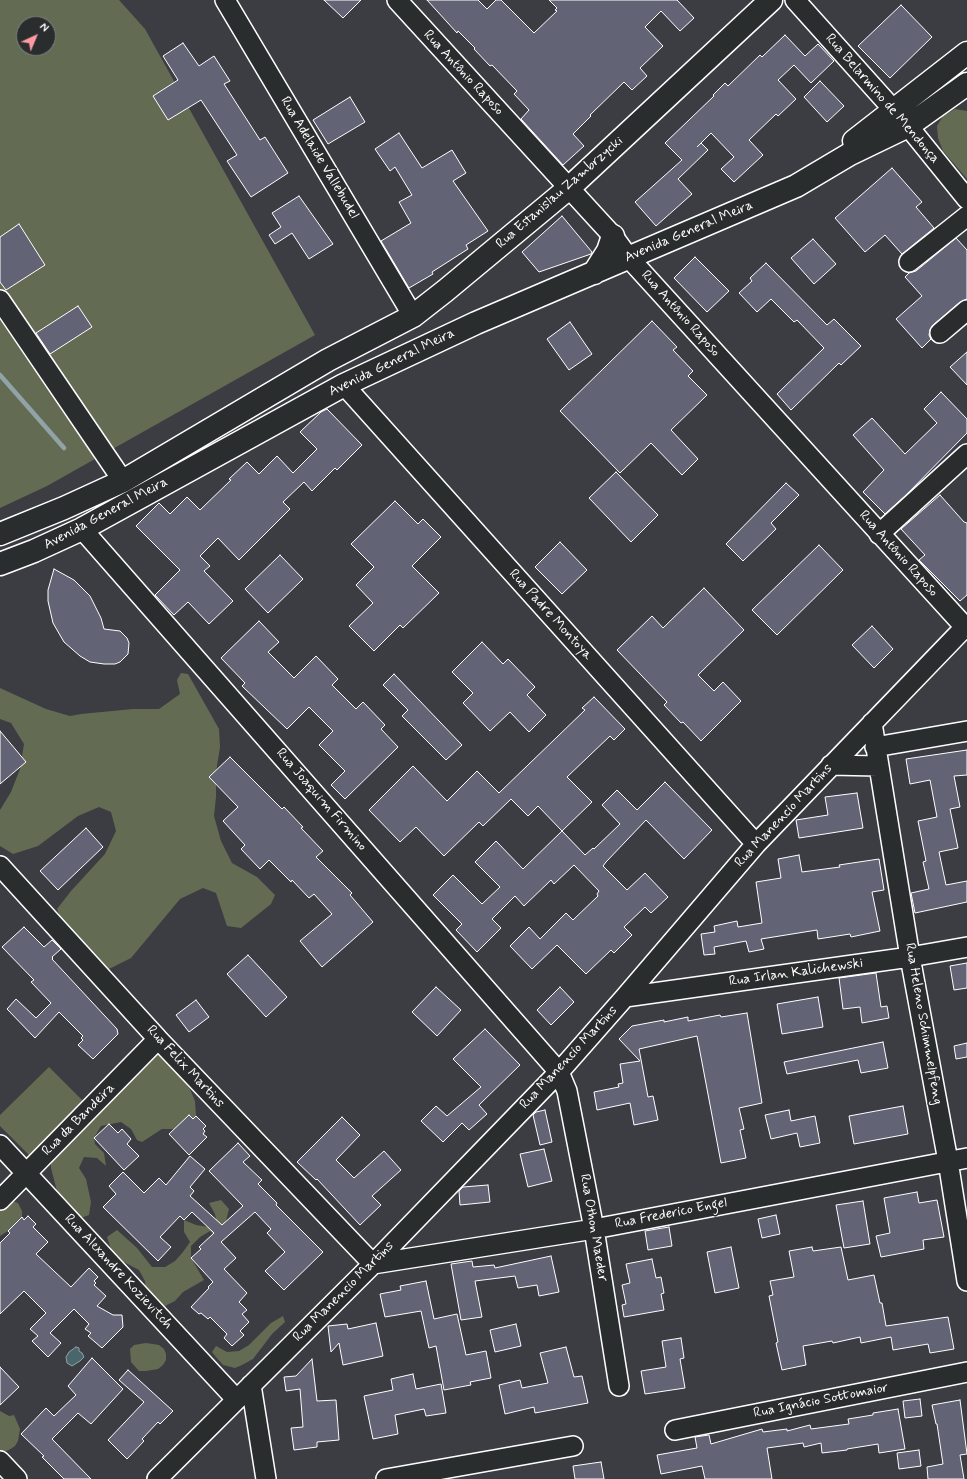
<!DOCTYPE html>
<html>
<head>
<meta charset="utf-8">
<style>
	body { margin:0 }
	#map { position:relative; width:967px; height:1479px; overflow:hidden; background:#3b3d43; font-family:Mynerve,sans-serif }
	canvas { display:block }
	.north { position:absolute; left:16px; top:16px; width:40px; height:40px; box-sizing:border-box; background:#2a2d2e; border:1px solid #7f8182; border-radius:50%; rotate:44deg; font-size:11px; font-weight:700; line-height:16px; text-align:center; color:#fff }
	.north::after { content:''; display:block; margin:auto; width:14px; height:18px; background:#ff9aa2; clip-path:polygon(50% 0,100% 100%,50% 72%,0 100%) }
</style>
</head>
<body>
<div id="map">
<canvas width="967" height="1479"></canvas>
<div class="north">N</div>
</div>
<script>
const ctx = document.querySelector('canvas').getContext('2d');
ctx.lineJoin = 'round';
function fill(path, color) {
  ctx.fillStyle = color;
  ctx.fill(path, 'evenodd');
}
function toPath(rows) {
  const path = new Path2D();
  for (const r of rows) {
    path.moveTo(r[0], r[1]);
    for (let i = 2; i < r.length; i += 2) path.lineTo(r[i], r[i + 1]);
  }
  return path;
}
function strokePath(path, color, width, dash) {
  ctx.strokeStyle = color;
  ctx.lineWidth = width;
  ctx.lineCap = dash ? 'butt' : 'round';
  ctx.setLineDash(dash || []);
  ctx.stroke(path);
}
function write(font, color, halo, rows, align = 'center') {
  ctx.font = font + ' Mynerve,sans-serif';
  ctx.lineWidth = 3;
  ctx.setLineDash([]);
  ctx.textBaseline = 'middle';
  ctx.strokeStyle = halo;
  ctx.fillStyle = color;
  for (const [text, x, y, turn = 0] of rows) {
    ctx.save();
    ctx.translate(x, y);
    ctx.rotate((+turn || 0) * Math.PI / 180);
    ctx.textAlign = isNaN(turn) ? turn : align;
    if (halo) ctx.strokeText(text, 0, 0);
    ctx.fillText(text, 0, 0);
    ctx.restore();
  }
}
const green = toPath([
	[0,0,119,0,145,29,315,335,47,486,0,508],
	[24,24,48,24,48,48,24,48],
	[955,109,967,111,967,179,943,151,938,138,937,126,943,116],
	[181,673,188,674,219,729,220,747,216,772,216,797,214,816,221,841,232,863,257,877,275,895,271,904,241,928,227,926,216,893,203,888,180,899,131,958,107,970,63,927,57,909,71,891,105,854,116,831,111,812,99,807,78,816,38,846,13,854,0,846,0,810,11,792,20,769,24,744,11,723,0,719,0,688,46,709,70,716,81,714,133,709,159,709,180,694,177,680],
	[157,1052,175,1070,190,1089,195,1101,196,1116,186,1129,162,1129,142,1142,137,1140,131,1129,121,1122,101,1126,94,1138,95,1144,104,1153,106,1166,97,1158,84,1157,79,1168,86,1179,91,1202,89,1215,78,1219,62,1202,57,1191,51,1168,51,1157],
	[49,1067,86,1104,32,1158,0,1126,0,1115],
	[221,1200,229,1209,226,1221,226,1233,213,1234,210,1231,200,1237,191,1246,191,1258,204,1280,183,1292,175,1301,165,1306,154,1301,146,1293,145,1281,139,1270,118,1259,111,1249,107,1237,117,1230,137,1248,152,1267,165,1267,175,1261,183,1252,190,1242,184,1232,184,1220,196,1225,208,1227,216,1219,215,1214,209,1203],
	[0,1201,12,1201,18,1203,22,1211,22,1217,20,1218,8,1231,0,1236],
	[283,1316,285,1322,272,1334,253,1359,242,1365,235,1368,223,1365,216,1357,212,1352,216,1346,227,1352,239,1351,249,1345,271,1323],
	[146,1343,159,1345,164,1349,166,1354,166,1360,163,1365,158,1369,146,1371,139,1371,131,1362,130,1349,134,1345],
	[0,1411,9,1416,14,1415,20,1429,18,1441,15,1446,9,1450,3,1452,0,1450]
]);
const water = toPath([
	[76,1347,79,1348,79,1351,82,1353,84,1357,80,1361,72,1366,67,1363,66,1357,69,1352,76,1347]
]);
const stream = toPath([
	[0,375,64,448]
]);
const building = toPath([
	[324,0,361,0,343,18,324,0],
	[427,0,478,0,487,9,496,0,501,0,534,33,557,11,555,10,557,8,549,0,677,0,694,18,680,31,661,11,645,27,663,46,640,68,647,76,632,90,624,82,590,115,591,116,573,134,584,146,563,165,521,119,529,110,514,94,517,91,492,65,490,66,474,49,475,48,458,31,457,33,427,0],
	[901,5,932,37,890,78,858,46,901,5],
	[785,35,805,56,818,44,834,61,811,83,794,65,778,80,796,99,778,116,776,114,749,140,763,155,734,182,721,169,734,157,711,133,697,147,701,143,708,150,678,179,692,194,656,226,635,202,682,160,665,143,714,96,713,95,725,83,728,86,760,55,762,57,785,35],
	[183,43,199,66,214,56,230,81,224,84,260,140,265,137,288,173,251,197,227,161,237,155,201,100,168,120,153,96,178,80,163,56,183,43],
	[820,81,844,106,827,122,804,97,820,81],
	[350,97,365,122,328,144,313,120,350,97],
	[399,133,422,168,452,150,466,173,453,181,488,231,466,245,468,249,432,272,433,274,409,288,381,241,411,223,399,202,412,195,395,167,390,171,375,149,399,133],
	[892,168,922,202,916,207,934,228,902,254,885,235,865,252,835,218,892,168],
	[299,196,333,244,309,259,292,233,275,244,269,235,281,227,272,213,299,196],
	[562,216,592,252,591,254,539,272,522,252,562,216],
	[19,224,45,265,6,290,0,282,0,237,19,224],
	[956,238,967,250,967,299,960,302,933,325,930,330,929,335,931,339,922,348,896,319,922,296,905,277,909,273,916,271,956,238],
	[813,239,836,264,814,284,791,258,813,239],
	[695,257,729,291,707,312,674,278,695,257],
	[766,263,827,325,834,319,861,346,841,365,839,363,791,410,777,394,824,348,797,320,794,322,771,299,757,312,739,293,752,281,750,278,766,263],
	[78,306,92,327,50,354,36,333,78,306],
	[652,321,677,347,673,350,693,371,688,376,707,395,671,430,698,459,682,475,651,443,620,473,560,411,652,321],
	[570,322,592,354,569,370,547,339,570,322],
	[967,352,967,385,950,367,967,352],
	[941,392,967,419,967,433,905,496,885,514,863,492,884,470,853,435,872,418,905,454,937,423,924,409,941,392],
	[327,409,362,445,337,470,335,468,312,491,304,482,283,502,290,509,239,560,218,538,200,556,210,566,204,571,233,601,209,624,188,602,174,615,155,595,180,570,136,526,159,503,170,514,187,497,200,510,231,480,229,479,247,462,259,474,277,456,293,473,317,449,300,432,321,412,327,409],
	[616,472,658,515,631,542,589,498,616,472],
	[786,483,799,495,771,523,776,529,743,561,726,544,786,483],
	[940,495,964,522,967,523,967,595,960,601,919,560,925,555,901,529,940,495],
	[395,501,418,524,423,519,441,537,412,566,439,593,403,628,400,625,374,651,349,626,373,603,356,585,374,567,351,544,395,501],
	[560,542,587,570,562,594,535,567,560,542],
	[819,545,843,570,777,635,752,610,819,545],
	[280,555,303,579,268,613,245,589,280,555],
	[54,569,74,580,90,596,101,618,104,629,120,631,127,638,129,643,128,654,120,662,115,664,104,664,90,662,80,656,64,642,53,623,48,601,48,590,54,569],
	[704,588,744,630,698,675,714,691,723,682,741,701,701,741,683,722,681,723,664,705,667,702,617,650,652,616,663,628,704,588],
	[259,621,279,642,268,652,294,678,316,656,338,679,332,685,356,709,363,702,385,725,381,729,398,747,345,799,331,785,345,771,319,745,333,731,309,707,287,729,242,686,245,683,221,658,259,621],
	[872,626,893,649,874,668,852,645,872,626],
	[482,642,503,664,508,659,535,687,527,695,546,715,529,732,510,712,490,731,463,703,473,693,452,672,482,642],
	[394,674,462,745,446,760,402,716,408,710,383,685,394,674],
	[594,697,625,729,614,740,610,736,567,777,592,802,562,831,538,806,528,816,511,799,483,826,479,822,444,856,416,827,400,842,369,810,413,766,447,801,477,771,499,793,585,710,582,708,594,697],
	[0,731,26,762,0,784,0,731],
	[967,750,967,775,954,776,960,807,950,809,958,848,939,852,946,885,967,881,967,902,915,913,911,893,929,889,923,862,926,861,918,821,937,817,930,780,910,784,906,759,967,750],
	[230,757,282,809,284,807,303,827,301,828,323,851,316,857,352,893,350,895,373,922,322,967,300,941,332,914,314,894,309,898,292,880,291,882,269,860,260,869,241,849,245,845,223,821,238,807,209,777,230,757],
	[665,782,712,830,684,859,646,820,606,862,603,866,627,890,645,873,668,897,651,913,645,907,624,927,632,935,614,953,611,950,586,974,557,945,532,969,510,946,529,927,540,939,566,913,573,920,598,896,597,894,599,891,574,865,554,884,551,880,524,906,515,896,492,919,501,928,477,952,456,930,462,924,433,895,453,875,482,904,500,887,475,862,496,841,523,869,562,831,585,855,593,848,594,849,620,824,602,805,617,790,637,810,665,782],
	[857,793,863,828,799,838,796,820,828,815,825,797,857,793],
	[86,828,103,847,58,890,40,871,86,828],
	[799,855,802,872,840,867,839,865,879,859,884,890,872,892,880,931,851,937,850,934,818,939,817,930,761,939,764,949,749,952,746,941,714,947,715,954,704,955,701,934,715,932,714,926,737,921,738,927,762,923,756,882,781,878,778,859,799,855],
	[24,927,44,947,52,940,61,949,52,957,53,958,52,959,117,1029,118,1034,93,1059,78,1045,83,1040,81,1038,83,1036,59,1012,35,1038,7,1009,16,999,36,1018,51,1003,31,982,34,980,2,947,24,927],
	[248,955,287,997,266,1017,227,974,248,955],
	[967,963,967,988,954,990,950,966,967,963],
	[876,973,881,1007,887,1006,889,1018,862,1023,860,1007,843,1009,839,978,876,973],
	[436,987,461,1010,437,1036,412,1012,436,987],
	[560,987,574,1002,551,1025,537,1010,560,987],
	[818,997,823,1027,782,1034,777,1004,818,997],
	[196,1000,209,1017,189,1032,176,1015,196,1000],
	[747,1013,762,1103,739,1108,744,1129,740,1130,746,1158,721,1163,697,1036,639,1049,648,1097,653,1096,658,1120,634,1125,630,1103,597,1110,594,1092,619,1087,618,1084,623,1083,620,1064,640,1061,619,1039,632,1026,664,1020,664,1022,688,1017,688,1021,720,1015,721,1017,747,1013],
	[485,1029,520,1065,479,1105,487,1114,469,1130,462,1123,443,1142,421,1121,436,1106,447,1116,481,1087,453,1059,485,1029],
	[883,1042,888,1068,861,1073,858,1060,787,1074,784,1062,883,1042],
	[967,1043,967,1057,956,1059,954,1046,967,1043],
	[903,1106,908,1134,854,1144,849,1116,903,1106],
	[545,1110,552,1142,540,1145,533,1115,536,1112,545,1110],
	[789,1110,791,1121,815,1116,820,1143,800,1147,797,1133,771,1139,765,1115,789,1110],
	[189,1115,193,1119,196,1116,206,1126,203,1129,205,1131,203,1134,207,1137,189,1155,169,1134,189,1115],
	[342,1117,360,1135,336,1160,354,1178,384,1151,401,1170,372,1196,381,1205,360,1225,317,1179,316,1180,297,1162,342,1117],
	[109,1124,118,1133,122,1129,131,1139,127,1144,139,1156,124,1170,94,1138,109,1124],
	[238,1143,250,1156,243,1162,262,1180,258,1184,277,1203,276,1205,323,1252,284,1290,265,1271,285,1252,267,1233,271,1229,255,1212,221,1242,236,1258,224,1269,247,1293,239,1302,247,1310,242,1314,249,1322,240,1331,244,1335,232,1346,224,1338,227,1334,210,1317,208,1319,201,1313,199,1314,191,1307,209,1288,208,1287,213,1282,191,1258,201,1249,199,1247,214,1233,192,1212,184,1220,180,1216,160,1237,171,1247,158,1261,103,1207,116,1194,109,1186,123,1172,144,1193,159,1178,166,1185,190,1156,205,1169,190,1187,194,1191,190,1196,222,1225,243,1206,209,1171,238,1143],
	[544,1149,552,1181,528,1187,520,1154,544,1149],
	[488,1185,490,1202,460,1205,459,1191,463,1187,488,1185],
	[917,1192,919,1203,937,1200,944,1237,923,1240,924,1249,881,1257,876,1236,890,1233,884,1198,917,1192],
	[863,1201,870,1244,844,1248,836,1205,863,1201],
	[776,1215,780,1234,762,1238,758,1219,776,1215],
	[28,1216,36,1224,33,1227,48,1242,36,1254,71,1287,89,1268,98,1277,94,1281,96,1283,94,1285,106,1296,97,1306,113,1315,122,1315,123,1327,102,1348,88,1336,91,1333,85,1329,89,1324,74,1309,50,1333,61,1343,48,1357,32,1341,38,1336,30,1329,46,1313,24,1291,0,1314,0,1243,10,1233,8,1231,22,1217,24,1220,28,1216],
	[669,1227,672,1246,648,1250,645,1231,669,1227],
	[731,1247,739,1288,715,1293,707,1252,731,1247],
	[812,1247,813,1251,841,1247,848,1280,874,1275,880,1303,882,1303,886,1326,948,1317,954,1349,930,1353,928,1344,893,1350,891,1337,861,1343,860,1337,833,1343,832,1341,803,1346,806,1365,782,1370,776,1343,778,1342,769,1296,773,1295,770,1281,794,1277,789,1251,812,1247],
	[551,1256,559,1292,539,1296,537,1285,518,1288,515,1276,475,1281,482,1317,461,1320,451,1264,472,1261,473,1267,494,1265,495,1268,551,1256],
	[652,1259,656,1278,661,1277,664,1293,661,1294,664,1310,624,1317,622,1305,626,1304,622,1285,630,1283,626,1264,652,1259],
	[426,1281,434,1319,457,1314,466,1355,486,1351,491,1378,470,1382,471,1385,444,1390,436,1346,429,1348,421,1311,385,1317,380,1294,401,1290,400,1286,426,1281],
	[376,1323,383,1356,343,1365,339,1343,331,1352,328,1326,347,1324,348,1329,376,1323],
	[516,1324,521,1346,495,1352,490,1330,516,1324],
	[681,1338,684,1358,680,1359,685,1388,645,1394,641,1371,666,1367,662,1341,681,1338],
	[566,1347,574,1377,582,1376,588,1403,535,1413,534,1407,505,1414,499,1385,520,1380,522,1388,548,1383,540,1353,566,1347],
	[92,1358,123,1389,91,1424,78,1413,52,1439,91,1479,64,1479,42,1457,44,1456,21,1434,46,1408,54,1416,76,1395,68,1386,92,1358],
	[312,1359,317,1401,336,1400,339,1440,317,1442,317,1447,294,1450,291,1428,303,1427,300,1389,286,1391,284,1377,296,1376,312,1359],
	[0,1367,19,1387,0,1405,0,1367],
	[128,1370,173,1411,160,1424,158,1422,142,1439,144,1441,127,1459,108,1440,144,1402,119,1380,128,1370],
	[413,1374,416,1389,441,1384,446,1413,426,1416,424,1409,395,1415,398,1434,373,1439,364,1396,393,1390,391,1379,413,1374],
	[920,1399,922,1416,905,1418,903,1401,920,1399],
	[960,1400,967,1454,960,1455,964,1479,928,1479,927,1467,943,1464,937,1424,936,1424,932,1405,960,1400],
	[898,1409,905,1449,879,1453,878,1444,847,1449,847,1450,822,1453,821,1443,804,1447,803,1443,767,1448,772,1479,705,1479,702,1466,661,1474,657,1455,697,1448,695,1437,709,1435,711,1444,762,1429,763,1432,787,1429,787,1431,810,1425,811,1429,849,1424,848,1419,873,1415,873,1413,898,1409],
	[919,1450,921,1466,899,1469,897,1453,919,1450],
	[601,1462,604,1479,575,1479,573,1466,601,1462]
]);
const minor = toPath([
	[225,0,413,316],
	[397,0,569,188,613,236,629,258,965,627],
	[795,0,908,126,967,199],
	[909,262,967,216],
	[0,300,123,481],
	[940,333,967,310],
	[344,385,756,844],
	[82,529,559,1072,567,1091,594,1229,619,1386],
	[879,534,967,454],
	[872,723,910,957,948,1161,967,1281],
	[875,747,967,731],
	[831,765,878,766],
	[0,866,158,1039,373,1264,594,1229,967,1158],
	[625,997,910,957,967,947],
	[0,1145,236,1399],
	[0,1200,158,1039],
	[251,1385,266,1479],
	[675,1430,967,1372],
	[0,1461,17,1479],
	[157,1479,373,1264,559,1072,625,997,756,844,967,625],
	[386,1479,573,1446]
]);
const major = toPath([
	[854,141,967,53],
	[594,273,608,251,613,236],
	[0,534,64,508,123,481,328,360,413,316,445,291,569,188,771,0],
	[0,564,34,551,82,529,344,385,476,323,796,186,850,154,908,126,967,84]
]);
const streetNames = [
	["Rua Antônio Raposo",463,73,47],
	["Rua Belarmino de Mendonça",882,99,49],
	["Rua Adelaide Vallebudel",319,158,59],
	["Rua Estanislau Zambrzycki",560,193,-41],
	["Avenida General Meira",689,232,-23],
	["Rua Antônio Raposo",680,314,48],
	["Avenida General Meira",392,363,-26],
	["Avenida General Meira",106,514,-28],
	["Rua Antônio Raposo",898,554,48],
	["Rua Padre Montoya",550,615,48],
	["Rua Joaquim Firmino",321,800,49],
	["Rua Manencio Martins",784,816,-47],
	["Rua Irlan Kalichewski",796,973,-8],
	["Rua Heleno Schimmelpfeng",923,1024,80],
	["Rua Manencio Martins",569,1058,-47],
	["Rua Felix Martins",185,1067,47],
	["Rua da Bandeira",79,1120,-45],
	["Rua Frederico Engel",671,1214,-11],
	["Rua Othon Maeder",593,1228,80],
	["Rua Alexandre Kozievitch",118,1272,47],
	["Rua Manencio Martins",344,1292,-45],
	["Rua Ignácio Sottomaior",821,1401,-11]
];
fill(green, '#636c52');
fill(water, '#48666b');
strokePath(water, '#91a3a6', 1);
strokePath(stream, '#91a3a6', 4.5);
fill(building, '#626375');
strokePath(building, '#fff', 1);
strokePath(minor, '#fff', 22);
strokePath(major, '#fff', 25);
strokePath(minor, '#2a2d2e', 19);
strokePath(major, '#2a2d2e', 22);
write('14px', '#fff', '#2a2d2e', streetNames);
</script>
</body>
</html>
